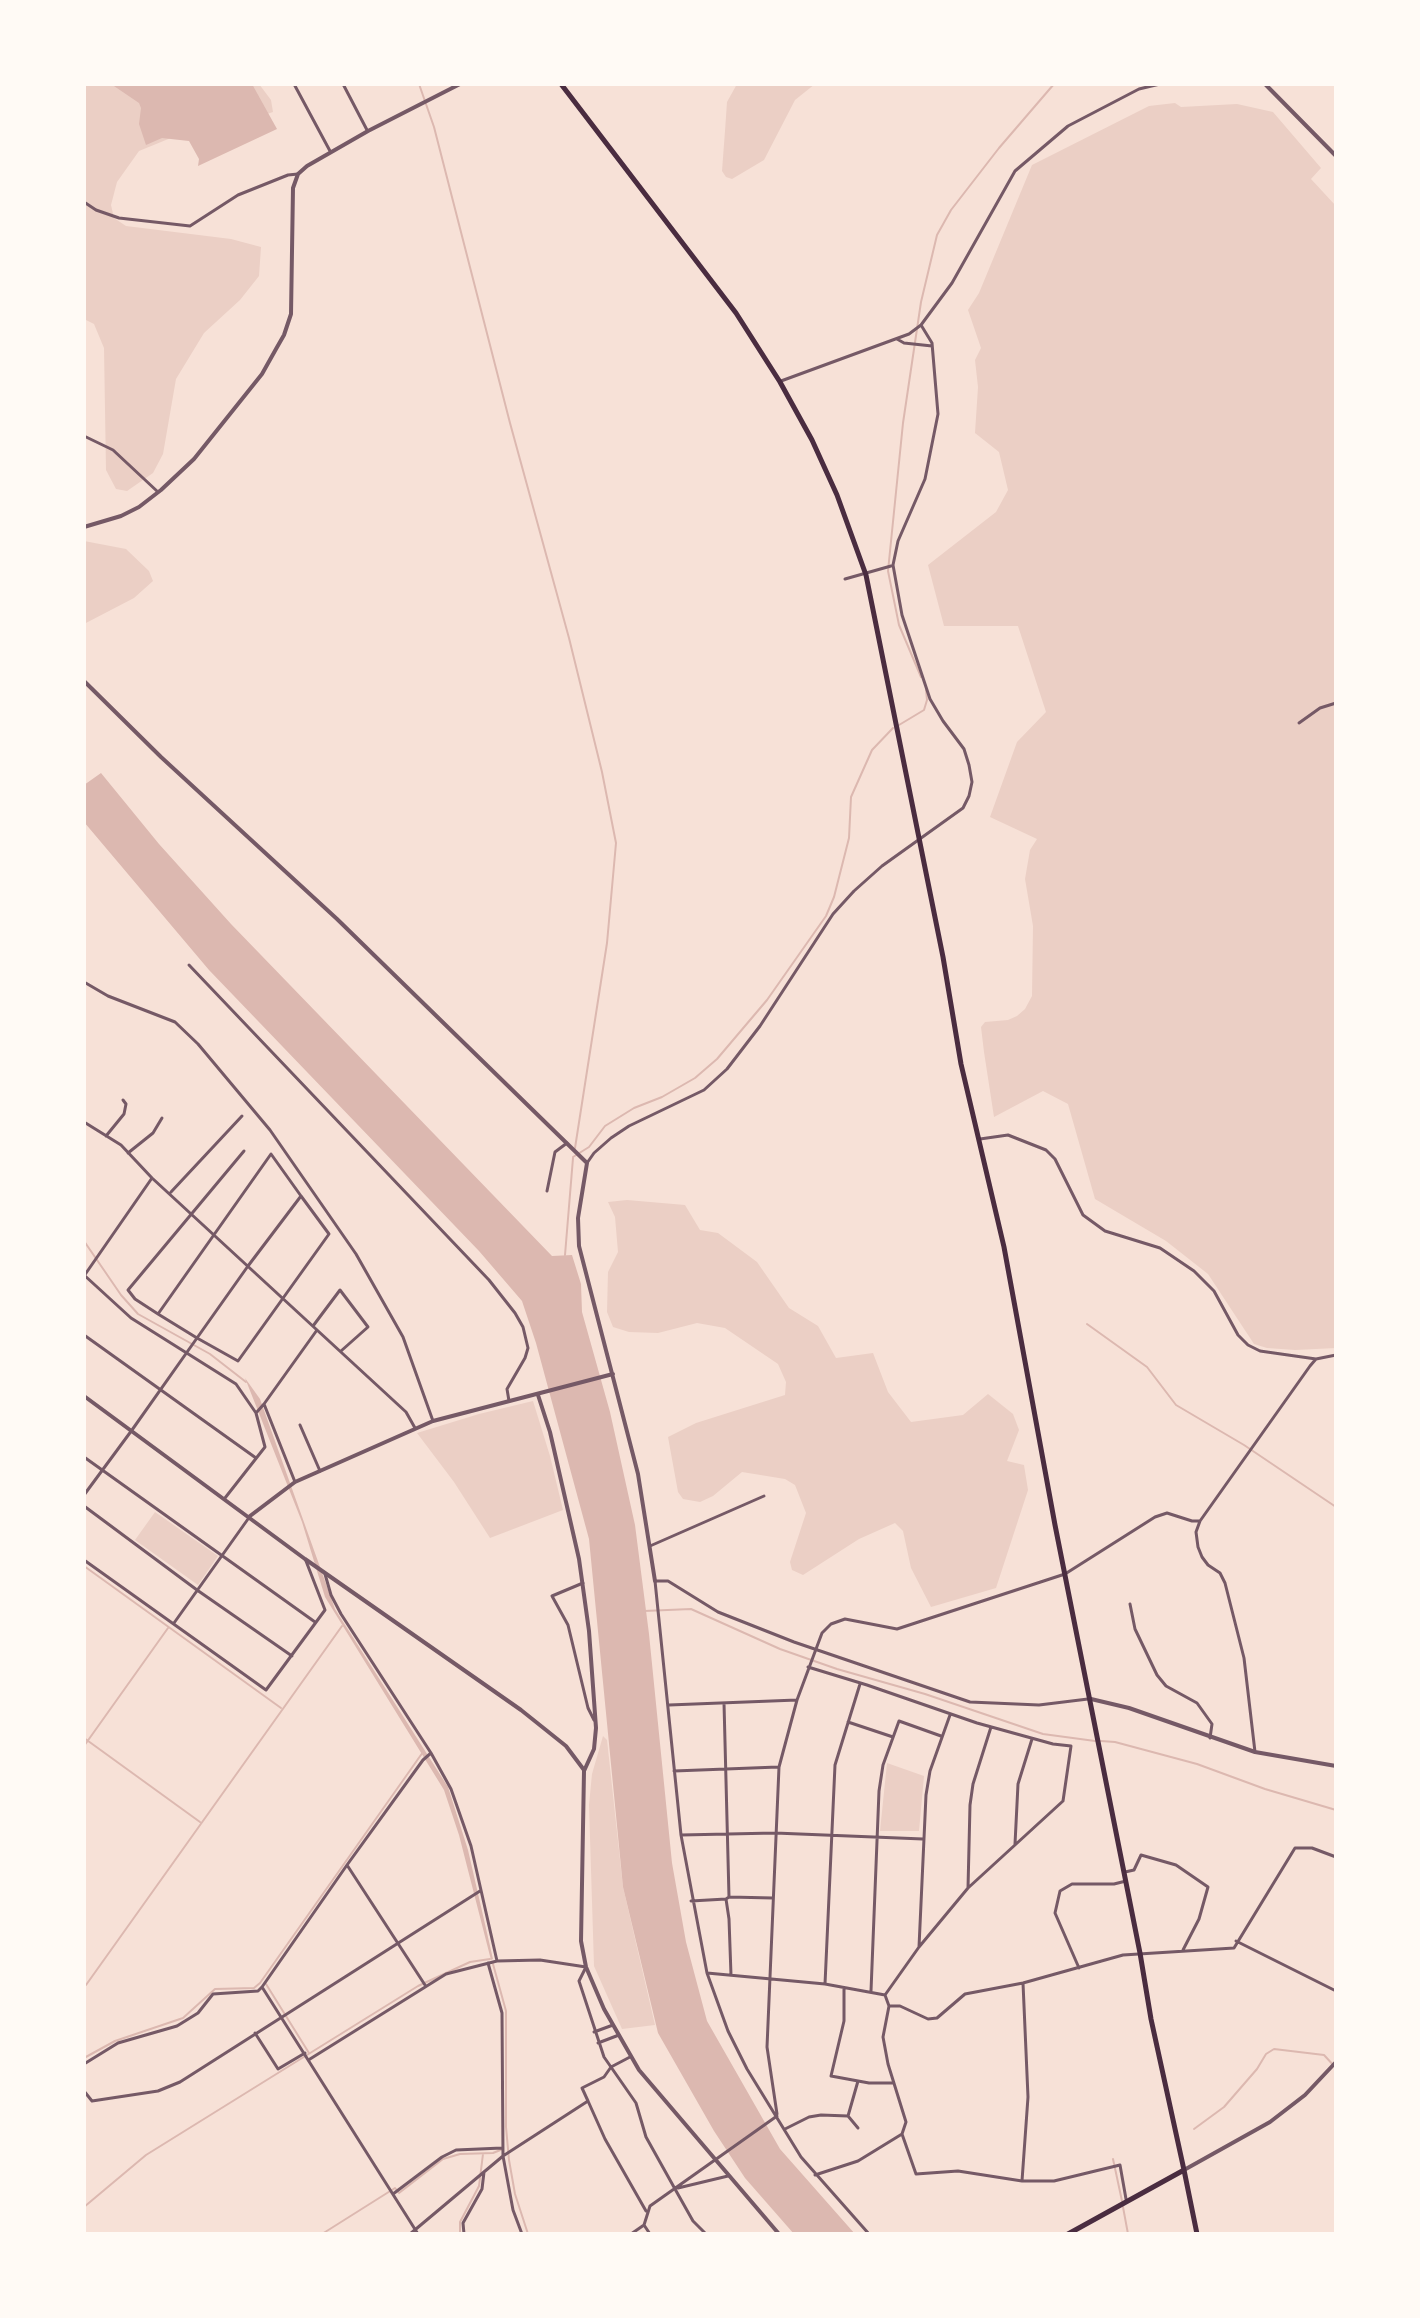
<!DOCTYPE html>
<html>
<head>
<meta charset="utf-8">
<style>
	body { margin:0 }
	#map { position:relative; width:1420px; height:2318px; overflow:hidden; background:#f7e1d7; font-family:Signika,sans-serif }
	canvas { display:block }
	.frame { position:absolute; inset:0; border:86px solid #fffaf5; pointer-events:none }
</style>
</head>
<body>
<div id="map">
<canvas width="1420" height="2318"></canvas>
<div class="frame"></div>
</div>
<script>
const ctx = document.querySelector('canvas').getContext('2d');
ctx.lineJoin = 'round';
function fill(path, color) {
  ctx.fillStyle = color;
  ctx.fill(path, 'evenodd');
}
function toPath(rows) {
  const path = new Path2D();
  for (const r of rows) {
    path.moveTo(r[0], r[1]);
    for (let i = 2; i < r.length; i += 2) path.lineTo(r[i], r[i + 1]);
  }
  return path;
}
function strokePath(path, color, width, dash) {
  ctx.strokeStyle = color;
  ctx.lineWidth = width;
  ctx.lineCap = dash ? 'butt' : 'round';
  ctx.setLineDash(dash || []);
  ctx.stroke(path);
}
const green = toPath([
	[84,84,259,84,271,100,273,112,261,116,183,133,139,151,117,182,111,205,114,218,126,226,231,239,261,247,259,276,240,300,204,333,176,379,163,454,153,473,127,491,116,489,106,470,104,348,94,324,84,319],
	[737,84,815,84,795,100,764,160,732,179,726,177,722,171,725,131,727,102],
	[1175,103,1181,107,1237,104,1273,112,1321,168,1311,179,1336,206,1336,1348,1295,1350,1267,1348,1254,1344,1208,1274,1166,1241,1095,1199,1068,1104,1043,1091,994,1117,984,1052,981,1027,985,1022,1008,1020,1017,1016,1025,1009,1032,996,1033,926,1025,879,1030,850,1037,839,990,817,1017,742,1046,712,1018,626,944,626,928,565,996,512,1008,490,999,452,975,433,978,387,975,360,981,348,968,310,979,293,1032,165,1149,106],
	[84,541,126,549,149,571,153,581,134,598,84,624],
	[627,1200,685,1205,700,1230,718,1233,757,1262,789,1308,818,1326,836,1358,873,1353,888,1392,911,1422,963,1415,988,1394,1013,1414,1019,1430,1007,1461,1024,1465,1028,1490,996,1588,931,1607,911,1568,903,1531,895,1523,859,1539,803,1575,792,1570,790,1562,806,1513,795,1485,785,1479,742,1472,713,1496,700,1502,683,1499,678,1492,668,1437,696,1423,785,1395,786,1382,778,1364,725,1328,697,1323,658,1333,629,1332,613,1327,607,1312,608,1272,618,1252,615,1217,608,1202],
	[533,1401,550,1456,563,1510,490,1538,454,1482,417,1433,479,1414],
	[155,1512,218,1556,198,1585,135,1540],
	[603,1736,607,1740,623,1887,655,2025,622,2029,594,1966,589,1805,592,1774],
	[887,1763,924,1776,919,1831,880,1831]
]);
const water = toPath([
	[111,84,252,84,277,129,198,166,199,159,189,141,162,138,146,145,139,124,141,108,139,103],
	[101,773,159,844,231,924,552,1256,572,1255,581,1284,582,1312,610,1412,635,1525,649,1634,672,1863,686,1942,707,2021,780,2149,855,2234,794,2234,745,2178,714,2131,658,2033,623,1887,589,1539,536,1343,522,1301,479,1251,209,970,84,822,84,785],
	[245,1378,260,1399,335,1609,448,1787,468,1850,493,1959,491,1960,459,1835,444,1790,325,1597,302,1522]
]);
const stream = toPath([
	[419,84,434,127,510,423,569,638,602,772,616,843,607,943,575,1148],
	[921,677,899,625,888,571,903,423,921,302,937,235,951,210,999,148,1054,84],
	[899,725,924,710,927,700,926,690],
	[573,1157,589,1147,605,1126,634,1108,662,1097,695,1078,717,1059,767,1000,826,916,834,897,849,838,851,797,872,750,893,728],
	[84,1241,121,1295,138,1314,210,1354,246,1382],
	[565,1255,573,1158],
	[1087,1324,1147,1367,1176,1405,1244,1445,1336,1507],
	[84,1566,281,1708],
	[644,1611,691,1609,780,1649,837,1669,925,1694,1043,1734,1095,1741],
	[84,1738,200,1822],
	[1101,1741,1115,1742,1197,1764,1265,1789,1336,1810],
	[84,1746,168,1628],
	[493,1964,506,2011,506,2127,509,2160,515,2194,528,2234],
	[266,1984,309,2053],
	[86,1985,342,1626],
	[84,2058,115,2041,183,2018,215,1989,254,1988,260,1983,423,1752],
	[1194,2129,1224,2107,1257,2069,1266,2054,1274,2049,1324,2055,1336,2068],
	[1113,2159,1122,2201],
	[84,2207,146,2155,418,1986,470,1962,490,1959],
	[1123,2207,1128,2234],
	[322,2234,395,2188,399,2193,443,2159,460,2154,493,2153,503,2149],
	[460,2234,460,2222,479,2186,483,2154]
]);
const minor = toPath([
	[294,84,330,151],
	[343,84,367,130],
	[84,202,96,210,119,218,190,226,238,195,288,175,298,174],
	[897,339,904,343,932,346],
	[781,381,909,334,921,325,952,283,1015,171,1068,126,1139,89,1160,84],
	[84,436,113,450,158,492],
	[845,579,891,566],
	[1299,723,1320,708,1336,703],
	[189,965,489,1280,515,1313,523,1327,528,1348,525,1358,507,1389,509,1401],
	[84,982,108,996,175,1022,198,1044,270,1130,356,1254,403,1337,433,1421],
	[84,1122,121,1145,152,1178,406,1412,415,1428],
	[106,1136,124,1114,126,1104,123,1100],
	[980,1139,1008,1135,1046,1150,1055,1159,1083,1215,1105,1231,1160,1248,1194,1271,1214,1291,1238,1335,1248,1345,1260,1351,1316,1359],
	[244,1151,128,1290,135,1299,158,1314,271,1154,301,1196],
	[128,1153,153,1133,162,1118],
	[587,1163,594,1153,611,1138,629,1126,704,1090,727,1069,760,1026,833,914,854,891,882,866,963,808,969,796,972,782,969,765,964,749,943,721,930,699,902,615,893,565,898,541,925,479,938,414,932,343,921,325],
	[547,1191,555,1152,567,1143],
	[171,1192,242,1116],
	[84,1275,131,1318,236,1384,256,1413,264,1404,295,1482],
	[84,1276,152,1178],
	[313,1326,340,1290,368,1327,341,1351],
	[84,1335,256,1458],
	[264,1404,317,1330],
	[300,1425,320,1471],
	[84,1457,315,1622],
	[84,1495,132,1430,197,1338,248,1266,301,1196,329,1234,238,1361,197,1338,158,1314],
	[225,1498,265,1447,256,1413],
	[84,1506,197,1590,292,1656],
	[650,1546,764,1496],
	[84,1560,266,1690,325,1610,306,1561],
	[325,1574,331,1595,341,1614,431,1753,451,1789,471,1846,497,1961],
	[583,1583,552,1596,568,1625,588,1708,594,1720],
	[1130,1604,1135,1629,1157,1675,1166,1686,1197,1703,1212,1724,1210,1738],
	[174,1623,248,1519],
	[808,1667,867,1685,977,1723,1053,1744,1071,1746,1063,1801,968,1888,919,1947,885,1995],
	[724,1703,729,1897],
	[669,1705,797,1700],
	[848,1722,893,1737],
	[1255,1752,1244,1658,1225,1583,1220,1573,1208,1565,1202,1557,1198,1547,1196,1532,1200,1521,1310,1366,1316,1359,1336,1355],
	[674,1771,778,1767],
	[681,1835,775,1833,923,1839],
	[1015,1844,1018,1784,1032,1739],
	[347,1865,425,1985],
	[1125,1872,1134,1870,1141,1855,1176,1865,1208,1887,1199,1919,1183,1950],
	[968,1888,970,1805,973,1784,991,1727],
	[726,1899,729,1919,731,1975],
	[691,1901,726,1899,729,1897,773,1898],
	[1236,1941,1336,1991],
	[919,1947,926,1795,930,1771,950,1715],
	[488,1963,502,2013,503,2156,513,2210,522,2234],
	[1079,1968,1055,1913,1060,1891,1072,1884,1114,1884,1126,1881],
	[707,1973,825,1984,885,1995],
	[825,1984,835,1765,860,1684],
	[262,1987,418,2234],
	[844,1988,844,2021,831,2076,869,2083,893,2083],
	[871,1991,879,1791,883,1765,899,1721,941,1736],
	[885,1995,889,2006,883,2037,888,2064,906,2122,902,2134,916,2174,958,2171,1022,2181,1054,2181,1120,2165,1126,2199],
	[889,2006,900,2006,928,2019,937,2018,965,1994,1023,1983,1123,1955,1234,1948,1295,1848,1312,1848,1336,1857],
	[594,2032,613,2025],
	[255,2033,278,2069,305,2053],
	[598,2043,619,2035],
	[310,2059,446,1974,497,1961,540,1960,586,1967,579,1981,604,2057,636,2103,646,2137,675,2189,693,2221,706,2234],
	[84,2064,118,2043,177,2026,198,2013,213,1994,258,1991,262,1987,347,1865,423,1760,431,1753],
	[84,2091,92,2101,158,2091,180,2082,480,1891],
	[588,2101,605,2139,646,2211],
	[777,2114,767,2047,779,1767,797,1700,822,1633,831,1624,845,1619,897,1629,1065,1574,1155,1517,1167,1513,1192,1521,1200,1521],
	[848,2116,858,2081],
	[785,2129,809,2117,821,2115,848,2116,858,2128],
	[815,2175,858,2161,902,2134],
	[1022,2181,1028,2097,1023,1983],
	[678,2188,728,2176],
	[393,2194,442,2157,456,2150,502,2148],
	[644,2225,650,2234],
	[410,2234,503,2156,588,2101,582,2088,604,2077,611,2067,630,2057],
	[464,2234,463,2223,482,2189,484,2172],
	[631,2234,644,2225,650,2206,777,2116],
	[869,2234,801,2157,747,2069,728,2031,707,1973,681,1835,655,1581,668,1581,718,1612,794,1642,970,1702,1039,1705,1088,1699]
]);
const tertiary = toPath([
	[1265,84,1336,156],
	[84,527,121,516,139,507,161,490,194,459,262,374,276,349,284,335,291,314,293,188,298,174,307,166,368,131,460,84],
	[84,681,161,757,337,919,587,1163,578,1218,579,1246,638,1474,655,1581],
	[538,1395,550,1432,579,1559,589,1631,596,1728,594,1749,584,1771,581,1941,586,1967,604,2009,639,2070,779,2234],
	[84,1396,305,1559,521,1710,566,1746,584,1770],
	[250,1516,295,1482,433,1421,613,1374],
	[1091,1699,1129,1708,1255,1752,1336,1766],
	[1184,2170,1270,2122,1305,2095,1336,2062]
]);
const primary = toPath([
	[561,84,736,313,780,382,812,440,837,495,866,575,943,957,961,1064,1004,1247,1055,1525,1140,1953,1151,2019,1184,2170,1068,2234],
	[1184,2170,1197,2234]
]);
fill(green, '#ebcfc5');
fill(water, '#dcb8b0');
strokePath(stream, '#dcb8b0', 2);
strokePath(minor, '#755966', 3);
strokePath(tertiary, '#755966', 4);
strokePath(primary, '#4a2c40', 5);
</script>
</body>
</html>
